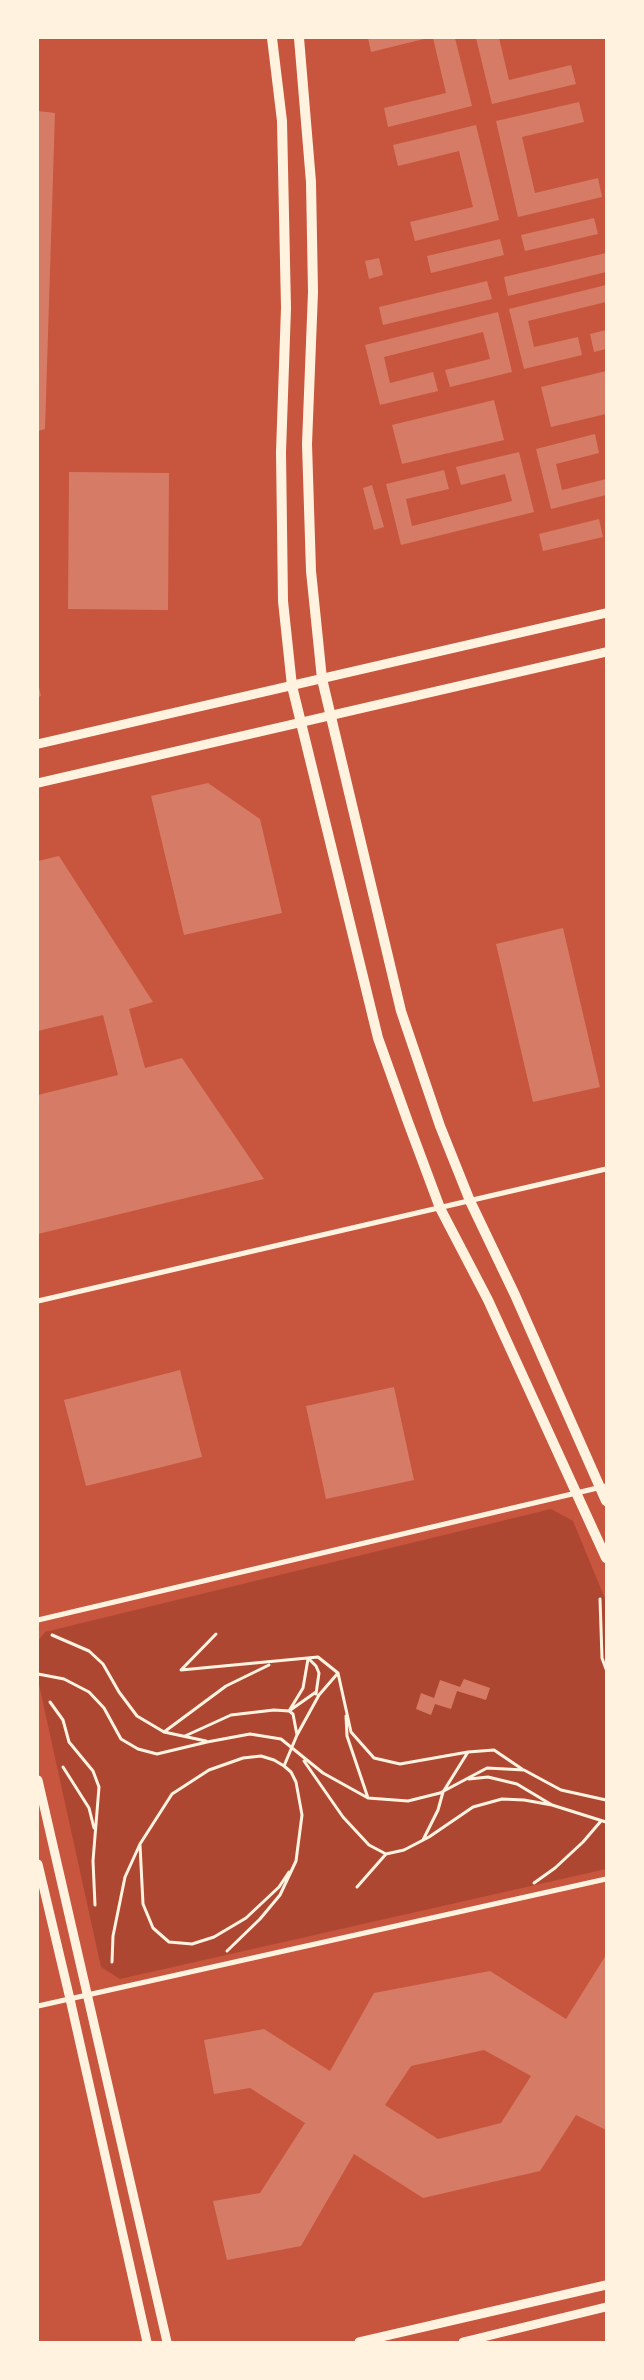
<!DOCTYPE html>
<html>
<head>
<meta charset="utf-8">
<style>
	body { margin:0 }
	#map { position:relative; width:644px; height:2380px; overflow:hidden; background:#c8553d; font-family:"Exo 2",sans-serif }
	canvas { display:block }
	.frame { position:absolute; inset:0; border:39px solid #fff3e0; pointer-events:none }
</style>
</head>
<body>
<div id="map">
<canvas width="644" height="2380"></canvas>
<div class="frame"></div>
</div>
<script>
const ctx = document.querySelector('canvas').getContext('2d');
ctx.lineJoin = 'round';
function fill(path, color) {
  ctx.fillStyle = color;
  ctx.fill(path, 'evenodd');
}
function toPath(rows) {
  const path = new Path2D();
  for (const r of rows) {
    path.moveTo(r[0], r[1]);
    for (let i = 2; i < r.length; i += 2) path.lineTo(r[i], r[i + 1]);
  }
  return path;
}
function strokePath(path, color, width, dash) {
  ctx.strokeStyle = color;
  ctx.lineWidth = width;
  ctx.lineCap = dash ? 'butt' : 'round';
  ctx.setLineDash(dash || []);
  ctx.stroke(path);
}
const green = toPath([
	[551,1509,573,1521,606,1601,606,1869,120,1979,101,1967,38,1680,38,1641,45,1632]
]);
const building = toPath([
	[368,38,428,38,371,52],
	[433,38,455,38,472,106,388,127,384,108,446,93],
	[476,38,499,38,509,80,571,65,576,84,492,104],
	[579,102,584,122,522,137,535,193,598,178,602,197,518,217,496,121],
	[38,111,55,113,45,429,38,431],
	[476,125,499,220,415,241,410,222,473,207,459,151,398,166,393,145],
	[594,218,598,234,525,251,521,235],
	[500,239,504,255,431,273,427,256],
	[606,253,606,272,508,296,504,277],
	[379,258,383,275,369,279,365,261],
	[487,281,492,299,383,325,379,307],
	[606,285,606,302,528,321,534,347,578,337,582,355,524,369,509,309],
	[498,312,512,372,450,387,445,370,490,359,483,332,384,357,390,383,433,372,438,391,380,405,365,345],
	[606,330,606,349,594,352,590,334],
	[606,371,606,414,551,427,541,387],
	[494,400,504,440,402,464,392,425],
	[595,434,599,453,556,464,562,490,606,479,606,495,551,509,536,449],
	[519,452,534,512,401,545,386,484,444,470,449,489,406,499,412,526,512,501,505,474,461,485,456,467],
	[69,472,169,473,168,610,68,609],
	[372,485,384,527,374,530,363,488],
	[599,519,603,537,543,551,539,534],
	[38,683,41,696,38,697],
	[208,783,260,819,282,913,184,935,151,796],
	[59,856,153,1002,129,1009,145,1068,182,1058,264,1179,38,1234,38,1095,118,1075,103,1015,38,1031,38,861],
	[563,928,600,1087,533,1102,496,944],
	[180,1370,202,1457,86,1486,64,1400],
	[394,1387,414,1480,326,1499,306,1406],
	[464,1679,490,1688,486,1700,457,1691,451,1709,435,1704,431,1715,416,1709,421,1693,434,1698,440,1680,460,1687],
	[606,1955,606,2130,576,2115,540,2171,423,2198,354,2154,301,2246,227,2260,213,2201,260,2193,305,2123,250,2088,214,2094,204,2040,264,2029,330,2071,374,1993,490,1971,566,2019],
	[484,2050,531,2076,501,2123,438,2139,385,2105,411,2066]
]);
const path = toPath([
	[600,1599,602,1658,606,1669],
	[216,1634,181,1670,318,1657,338,1673,351,1732,374,1758,400,1764,468,1752,494,1750,522,1769],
	[52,1635,89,1651,103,1664,119,1692,137,1716,164,1732,206,1741],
	[308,1659,303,1688,289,1711,316,1692],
	[309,1659,316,1666,319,1673,316,1694],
	[38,1674,64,1679,89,1692,104,1708,121,1739,138,1749,157,1754,207,1742,250,1734,281,1739,323,1773,368,1798,408,1801,440,1793,487,1768,524,1770,561,1790,606,1800],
	[50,1702,63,1720,69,1742,93,1771,99,1787,93,1861,95,1905],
	[346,1716,347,1736,368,1798],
	[164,1732,226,1686,269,1665],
	[185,1736,231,1715,274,1710,289,1711,293,1714,297,1735],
	[304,1761,343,1817,369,1845,386,1854,404,1850,429,1837,473,1807,502,1799,524,1800,552,1805],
	[284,1766,297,1735,319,1695,338,1673],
	[63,1767,89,1808,94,1828],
	[469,1779,488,1777,517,1784,552,1805,606,1822],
	[423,1840,438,1810,443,1792,468,1752],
	[140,1845,143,1904,153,1928,169,1942,192,1944,214,1937,246,1918,279,1887,289,1872],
	[534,1883,555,1868,583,1842,601,1821],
	[357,1887,386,1854],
	[112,1962,113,1936,125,1877,140,1844,172,1794,209,1770,243,1758,261,1756,274,1760,284,1766,291,1772,296,1782,302,1815,296,1861,280,1895,260,1919,227,1951]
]);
const minor = toPath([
	[38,1301,606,1169],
	[38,1620,606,1486],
	[38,2006,606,1879]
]);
const tertiary = toPath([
	[38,744,606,613],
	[38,783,606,652],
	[38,1780,167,2342],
	[38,1864,70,1999,147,2342],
	[359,2342,606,2285],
	[463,2342,606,2307]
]);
const secondary = toPath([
	[272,38,282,121,286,308,281,452,283,601,292,686,378,1038,408,1122,440,1208,488,1300,606,1558],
	[299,38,311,182,313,292,307,444,311,571,322,679,401,1011,440,1126,470,1201,515,1295,606,1501]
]);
fill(green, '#ae4732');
fill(building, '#d67c66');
strokePath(path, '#fff3e0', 3);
strokePath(minor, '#fff3e0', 5);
strokePath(tertiary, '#fff3e0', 9);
strokePath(secondary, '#fff3e0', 10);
</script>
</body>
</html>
